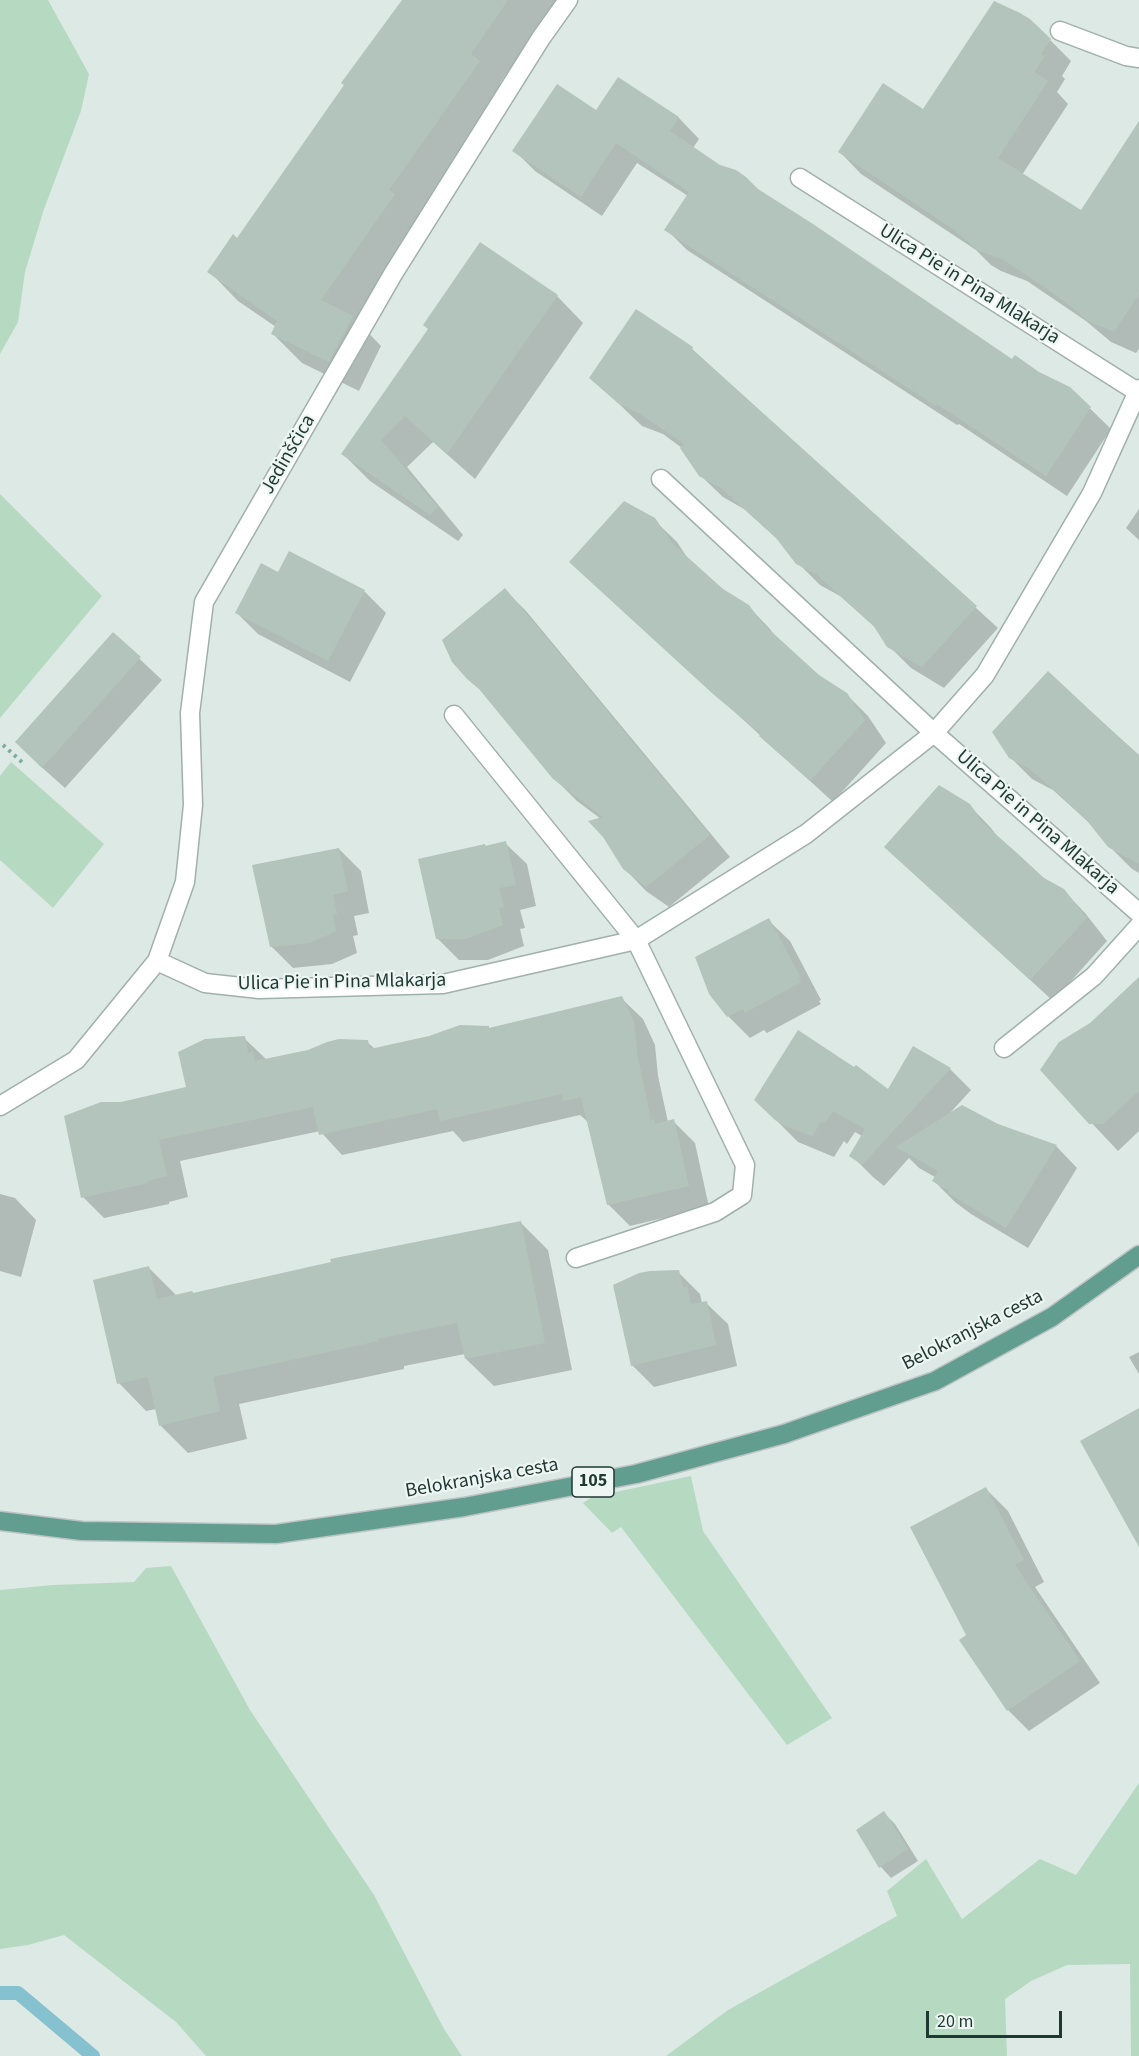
<!DOCTYPE html>
<html>
<head>
<meta charset="utf-8">
<style>
	body { margin:0 }
	#map { position:relative; width:1139px; height:2056px; overflow:hidden; background:#dde9e4; font-family:"Source Sans 3",sans-serif }
	canvas { display:block }
	.scale { position:absolute; left:926px; top:2011px; width:136px; height:27px; box-sizing:border-box; border:3px solid #1f3832; border-top:0; padding-left:8px; font-size:18px; line-height:21px; white-space:nowrap; color:#1f3832; -webkit-text-stroke:4px #edf6f2; paint-order:stroke }
</style>
</head>
<body>
<div id="map">
<canvas width="1139" height="2056"></canvas>
<div class="scale">20 m</div>
</div>
<script>
const ctx = document.querySelector('canvas').getContext('2d');
ctx.lineJoin = 'round';
function fill(path, color) {
  ctx.fillStyle = color;
  ctx.fill(path, 'evenodd');
}
function toPath(rows) {
  const path = new Path2D();
  for (const r of rows) {
    path.moveTo(r[0], r[1]);
    for (let i = 2; i < r.length; i += 2) path.lineTo(r[i], r[i + 1]);
  }
  return path;
}
function strokePath(path, color, width, dash) {
  ctx.strokeStyle = color;
  ctx.lineWidth = width;
  ctx.lineCap = dash ? 'butt' : 'round';
  ctx.setLineDash(dash || []);
  ctx.stroke(path);
}
function write(font, color, halo, rows, align = 'center') {
  ctx.font = font + ' "Source Sans 3",sans-serif';
  ctx.lineWidth = 4.5;
  ctx.setLineDash([]);
  ctx.textBaseline = 'middle';
  ctx.strokeStyle = halo;
  ctx.fillStyle = color;
  for (const [text, x, y, turn = 0] of rows) {
    ctx.save();
    ctx.translate(x, y);
    ctx.rotate((+turn || 0) * Math.PI / 180);
    ctx.textAlign = isNaN(turn) ? turn : align;
    if (halo) ctx.strokeText(text, 0, 0);
    ctx.fillText(text, 0, 0);
    ctx.restore();
  }
}
const green = toPath([
	[0,0,48,0,89,74,81,111,44,209,25,272,18,322,0,354],
	[0,494,102,596,0,718],
	[11,762,104,844,53,908,0,860,0,776],
	[691,1476,703,1531,832,1718,787,1745,621,1527,612,1533,583,1503,592,1497],
	[171,1566,250,1710,374,1895,444,2029,462,2056,206,2056,176,2022,64,1935,28,1945,0,1949,0,1590,53,1585,134,1582,146,1568],
	[1139,1783,1139,2056,1131,2056,1130,1964,1067,1965,1031,1981,1005,1999,1007,2056,666,2056,728,2010,897,1916,887,1891,926,1859,962,1919,1040,1859,1076,1875]
]);
const shadow = toPath([
	[403,0,557,0,500,83,508,91,423,224,356,320,381,346,359,391,302,363,273,334,276,327,238,301,209,271,238,240],
	[1050,40,1071,61,1062,76,1065,79,1057,92,1068,104,1022,175,1081,213,1139,123,1139,349,1136,353,1111,342,1086,321,1027,281,1001,271,991,265,976,250,861,174,840,152,924,111],
	[618,79,679,118,699,139,693,148,1012,361,1069,388,1111,429,1067,496,959,424,957,425,687,250,666,229,688,196,637,163,602,216,535,171,514,150,596,112],
	[557,296,583,323,475,479,433,442,407,467,463,535,458,541,370,481,343,454],
	[692,349,998,628,944,688,911,668,889,646,878,630,840,596,820,585,798,563,783,544,744,509,723,497,700,475,682,448,663,434,642,426,591,377],
	[1139,509,1139,540,1126,528],
	[654,520,677,542,690,562,722,590,748,606,770,629,779,642,818,677,846,694,868,716,886,743,833,802,571,562],
	[505,590,526,611,730,857,669,907,646,891,624,868,601,819,577,801,554,778],
	[364,591,386,613,350,682,258,634,237,613],
	[113,634,162,680,65,788,38,764],
	[1048,673,1139,755,1139,873,1132,869,1109,846,1095,828,1053,790,1032,779,1010,757],
	[969,805,991,828,1000,840,1043,879,1063,890,1085,913,1107,941,1053,1001,886,847],
	[505,843,527,864,536,906,520,910,525,928,520,929,524,946,488,960,459,960,438,939,485,845,487,847],
	[339,849,361,871,369,913,354,916,358,935,353,936,357,953,332,964,293,968,271,946],
	[768,920,790,941,821,1000,819,1001,821,1004,767,1033,764,1030,750,1038,728,1016],
	[1139,979,1139,1131,1118,1151,1042,1070],
	[621,998,643,1019,655,1045,658,1076,668,1122,673,1121,695,1143,709,1207,630,1226,608,1204,588,1122,580,1115,463,1142,453,1131,342,1155,320,1131,180,1161,188,1197,169,1202,169,1204,104,1218,83,1197,121,1103,187,1088,244,1038,267,1060,367,1042,375,1049,490,1029],
	[950,1069,971,1090,951,1112,1056,1146,1077,1168,1028,1248,971,1214,955,1202,933,1180,935,1177,919,1168,909,1158,884,1186,873,1177,851,1155,862,1136,855,1132,847,1144,844,1141,834,1157,798,1142,756,1100,888,1091],
	[0,1194,15,1198,36,1220,21,1277,0,1271],
	[521,1223,548,1250,572,1370,494,1386,466,1359,465,1354,404,1366,404,1369,239,1404,247,1439,188,1453,160,1425,156,1409,146,1411,119,1383,149,1268,177,1296,194,1294],
	[678,1272,700,1294,702,1303,706,1303,728,1324,737,1366,654,1387,632,1365],
	[1139,1352,1139,1374,1129,1357],
	[986,1489,1008,1511,1044,1582,1035,1587,1100,1683,1029,1731,1008,1710,968,1636],
	[884,1813,895,1824,918,1861,891,1878,881,1867,858,1830]
]);
const stream = toPath([
	[0,1993,18,1993,93,2056]
]);
const building = toPath([
	[402,0,508,0,471,54,480,61,389,190,395,194,321,300,353,316,329,362,271,334,277,321,207,272,233,234,237,238,344,85,341,83],
	[994,1,1020,13,1030,19,1051,39,1041,54,1045,56,1034,72,1048,81,998,158,1081,210,1139,121,1139,294,1114,332,1088,321,1063,300,1004,260,977,250,953,229,838,152,883,83,923,109],
	[618,77,679,117,670,131,720,165,736,170,746,177,758,189,813,224,1012,359,1015,355,1039,372,1070,387,1091,407,1046,476,937,404,936,406,664,230,689,192,616,143,581,197,512,151,557,84,596,110],
	[480,242,558,295,447,454,405,416,381,440,438,507,430,515,341,454,428,329,423,325],
	[636,309,693,347,692,349,977,606,922,667,887,647,873,625,816,574,796,564,776,538,721,488,699,476,680,448,684,444,639,413,619,404,589,378],
	[624,501,655,518,673,544,723,589,749,605,762,623,819,675,847,693,865,720,810,781,759,736,761,734,713,694,569,562],
	[289,551,365,590,328,661,235,613,261,563,278,572],
	[505,588,710,835,646,887,623,869,603,837,588,821,603,817,553,779,479,689,467,679,452,662,442,640],
	[113,632,141,657,42,768,15,742],
	[1048,671,1139,756,1139,864,1108,847,1088,822,1063,798,1030,769,1009,758,992,732],
	[939,785,970,804,983,823,1017,853,1044,878,1064,889,1087,918,1030,980,884,847],
	[506,841,516,885,499,888,504,907,499,908,503,925,466,939,436,939,418,859,485,844,485,846],
	[339,848,348,891,333,895,337,914,333,914,336,931,310,943,270,947,252,865],
	[769,918,801,978,799,979,801,982,745,1013,743,1009,727,1017,709,994,695,957],
	[1139,977,1139,1091,1103,1124,1089,1124,1040,1070,1059,1042,1090,1023],
	[622,996,634,1022,637,1053,651,1120,654,1119,655,1124,674,1119,689,1186,607,1205,581,1097,563,1101,562,1094,440,1121,437,1109,319,1135,313,1107,159,1140,167,1176,148,1181,148,1183,81,1198,64,1116,101,1102,121,1102,186,1087,178,1052,205,1039,245,1036,248,1053,253,1052,255,1061,308,1050,327,1042,339,1039,368,1040,370,1049,429,1036,460,1025,489,1026,489,1028],
	[798,1030,854,1067,856,1065,888,1089,913,1046,951,1068,862,1165,849,1156,865,1129,833,1111,825,1123,822,1121,812,1136,785,1126,775,1120,754,1100],
	[962,1105,998,1124,1057,1145,1006,1228,948,1193,949,1191,932,1181,938,1171,896,1147],
	[521,1221,545,1343,465,1359,457,1323,377,1339,378,1341,213,1377,220,1411,159,1426,148,1377,117,1384,93,1280,149,1266,157,1299,192,1291,193,1293,331,1262,330,1259],
	[679,1270,683,1287,687,1286,691,1304,707,1301,716,1345,631,1366,613,1285,639,1273,650,1271],
	[1139,1408,1139,1547,1080,1441],
	[986,1487,1024,1560,1015,1565,1080,1661,1007,1711,959,1640,966,1635,910,1527],
	[884,1811,908,1849,879,1868,856,1830]
]);
const path = toPath([
	[3,745,24,764]
]);
const minor = toPath([
	[1060,31,1126,56,1139,58],
	[800,178,1139,393],
	[661,479,934,733,1139,913],
	[454,715,636,940,745,1165,742,1195,715,1212,576,1258],
	[157,961,205,983,259,989,443,984,636,940,806,834,934,733,985,675,1092,493,1139,389],
	[1004,1048,1094,976,1139,926],
	[0,1106,76,1060,157,961,185,882,193,805,190,713,204,602,393,274,541,38,568,0]
]);
const major = toPath([
	[0,1521,82,1531,276,1534,464,1507,636,1474,784,1434,935,1381,1052,1317,1139,1255]
]);
const shields = [
	[593,1482,42]
];
const shieldNames = [
	["105",593,1482]
];
const streetNames = [
	["Ulica Pie in Pina Mlakarja",969,285,32],
	["Jedinščica",289,455,-60],
	["Ulica Pie in Pina Mlakarja",1037,823,41],
	["Ulica Pie in Pina Mlakarja",342,983,-1],
	["Belokranjska cesta",973,1331,-27],
	["Belokranjska cesta",482,1479,-10]
];
fill(green, '#b6dac1');
fill(shadow, '#0003');
strokePath(stream, '#85c1ce', 14);
fill(building, '#b3c4bd');
strokePath(minor, '#a0b0ab', 21);
strokePath(major, '#bcc3c2', 21);
strokePath(path, '#7eac9f', 4, [3, 4.5]);
strokePath(minor, '#fff', 18);
strokePath(major, '#629e90', 18);
for (const [x, y, w] of shields) {
  const box = new Path2D();
  box.roundRect(x - w / 2, y - 15, w, 30, 4.5);
  ctx.fillStyle = '#edf6f2';
  ctx.fill(box);
  strokePath(box, '#1f3832', 1.5);
}
write('bold 18px', '#1f3832', null, shieldNames);
write('20px', '#1f3832', '#edf6f2', streetNames);
</script>
</body>
</html>
